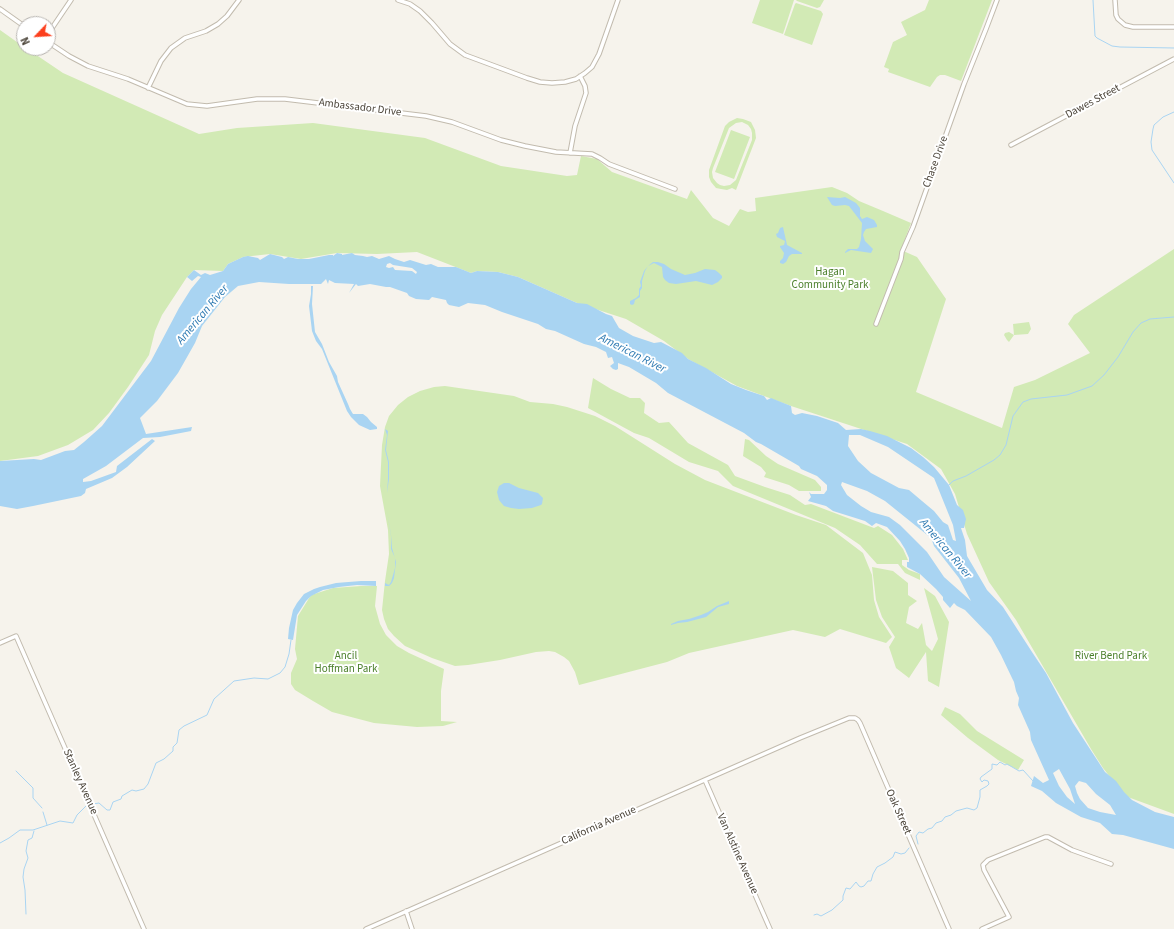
<!DOCTYPE html>
<html>
<head>
<meta charset="utf-8">
<style>
	body { margin:0 }
	#map { position:relative; width:1174px; height:929px; overflow:hidden; background:#f6f3ec; font-family:"Source Sans 3",sans-serif }
	canvas { display:block }
	.north { position:absolute; left:16px; top:16px; width:40px; height:40px; box-sizing:border-box; background:#fff; border:1px solid #b7b4b0; border-radius:50%; rotate:245deg; font-size:11px; font-weight:700; line-height:16px; text-align:center; color:#4b4439 }
	.north::after { content:''; display:block; margin:auto; width:14px; height:18px; background:#fc3f1d; clip-path:polygon(50% 0,100% 100%,50% 72%,0 100%) }
</style>
</head>
<body>
<div id="map">
<canvas width="1174" height="929"></canvas>
<div class="north">N</div>
</div>
<script>
const ctx = document.querySelector('canvas').getContext('2d');
ctx.lineJoin = 'round';
function fill(path, color) {
  ctx.fillStyle = color;
  ctx.fill(path, 'evenodd');
}
function toPath(rows) {
  const path = new Path2D();
  for (const r of rows) {
    path.moveTo(r[0], r[1]);
    for (let i = 2; i < r.length; i += 2) path.lineTo(r[i], r[i + 1]);
  }
  return path;
}
function strokePath(path, color, width, dash) {
  ctx.strokeStyle = color;
  ctx.lineWidth = width;
  ctx.lineCap = dash ? 'butt' : 'round';
  ctx.setLineDash(dash || []);
  ctx.stroke(path);
}
function write(font, color, halo, rows, align = 'center') {
  ctx.font = font + ' "Source Sans 3",sans-serif';
  ctx.lineWidth = 4;
  ctx.setLineDash([]);
  ctx.textBaseline = 'middle';
  ctx.strokeStyle = halo;
  ctx.fillStyle = color;
  for (const [text, x, y, turn = 0] of rows) {
    ctx.save();
    ctx.translate(x, y);
    ctx.rotate((+turn || 0) * Math.PI / 180);
    ctx.textAlign = isNaN(turn) ? turn : align;
    if (halo) ctx.strokeText(text, 0, 0);
    ctx.fillText(text, 0, 0);
    ctx.restore();
  }
}
const green = toPath([
	[760,0,794,0,783,34,752,23],
	[796,0,824,0,820,7,817,8,797,1],
	[929,0,992,0,961,81,945,75,940,75,937,77,930,87,888,72,889,69,884,67,893,42,907,35,901,22,925,10],
	[796,3,821,11,823,14,812,45,784,35,795,4],
	[0,30,24,47,24,48,26,48,63,73,199,134,237,128,313,123,425,138,501,166,567,176,577,175,581,156,597,159,612,172,687,199,691,190,713,218,729,226,740,209,748,212,756,211,755,198,832,187,847,193,859,201,883,211,911,223,901,250,917,257,946,299,916,392,1002,428,1014,387,1035,380,1090,353,1068,324,1074,315,1174,249,1174,814,1125,796,1103,768,1091,749,1016,620,989,582,967,534,955,494,941,469,907,444,791,406,737,386,688,359,664,341,626,319,577,303,518,277,498,272,477,271,471,273,417,252,377,254,337,253,301,259,270,254,243,257,228,264,223,271,194,270,187,277,162,315,155,331,149,355,128,387,109,413,93,430,68,445,38,456,0,461],
	[737,118,743,119,751,122,755,130,756,138,736,190,732,188,727,190,721,189,716,188,711,182,709,177,709,170,725,126,729,122],
	[742,122,748,125,751,129,752,133,752,140,736,180,730,185,724,186,720,185,717,183,713,178,712,172,713,168,729,128,736,123],
	[731,130,750,137,734,179,715,172],
	[1029,322,1031,329,1028,334,1014,335,1009,342,1007,340,1004,335,1005,333,1009,332,1014,335,1013,324],
	[593,378,611,389,630,398,640,398,645,403,644,413,659,423,669,422,688,443,728,465,735,476,765,487,790,495,805,505,811,504,874,528,878,526,892,535,903,549,908,560,902,560,902,565,909,570,920,574,920,580,905,573,898,564,877,564,860,545,835,528,733,486,718,471,689,462,649,438,634,433,588,408],
	[445,386,514,396,530,402,553,404,567,407,595,416,615,426,675,464,705,480,796,515,826,525,863,553,872,575,874,600,879,617,892,637,886,643,840,629,825,637,793,630,689,653,667,662,579,685,575,672,569,661,564,657,555,652,549,651,536,652,500,660,468,665,455,666,432,658,405,646,394,636,388,629,384,619,382,610,385,581,389,554,388,530,380,486,382,445,385,427,389,416,398,405,408,397,420,391,434,387],
	[745,439,749,440,766,456,778,464,815,480,821,487,821,491,799,491,789,485,764,477,766,473,761,467,743,456],
	[872,567,893,571,908,583,908,595,917,601,909,607,906,623,918,629,922,623,926,645,932,651,938,639,924,588,935,596,949,622,939,687,928,681,926,652,909,678,896,668,889,647,895,637,882,617,876,600],
	[361,586,377,586,375,606,380,624,386,635,397,646,409,653,444,669,441,691,441,721,457,722,443,726,417,727,374,723,332,712,313,701,295,690,291,684,291,673,297,659,295,649,298,616,311,595,333,588],
	[945,707,960,714,977,731,1024,760,1018,770,998,760,968,738,941,715]
]);
const water = toPath([
	[827,197,840,198,845,197,856,203,860,208,860,216,862,219,867,217,874,220,877,225,877,227,866,229,864,232,863,235,865,241,873,249,871,253,851,250,845,253,845,252,848,249,857,249,859,247,861,239,862,223,849,206,845,205,835,206,832,205],
	[783,227,787,245,802,253,802,254,792,254,789,256,786,262,783,264,780,263,780,261,783,258,784,253,780,247,780,246,784,245,785,241,777,237,776,234,778,233,780,228],
	[337,253,342,254,342,255,352,253,355,255,363,256,367,257,372,256,379,259,389,256,395,259,404,262,410,260,426,265,431,264,438,267,456,267,471,273,477,271,498,272,518,277,577,303,587,304,606,314,612,316,619,328,633,336,654,343,661,342,682,353,688,359,706,368,731,384,746,390,764,396,767,400,771,398,791,406,792,413,795,415,802,413,817,416,838,423,846,430,861,429,870,431,887,436,911,448,923,457,934,467,949,485,957,505,963,510,966,519,964,528,961,528,965,540,967,556,987,590,1003,607,1032,652,1046,673,1073,723,1105,772,1116,781,1124,792,1132,800,1155,812,1174,817,1174,849,1123,835,1112,834,1100,823,1081,817,1056,803,1042,791,1031,786,1034,776,1043,783,1049,780,1031,740,1030,732,1018,705,1019,698,1016,691,1014,682,1012,678,1001,655,991,637,965,610,957,606,954,603,950,608,943,600,943,597,936,589,920,574,907,567,907,562,909,562,909,558,905,549,900,541,887,527,876,523,872,526,865,521,833,511,826,506,808,501,811,497,809,492,811,494,824,494,827,490,827,485,817,476,801,469,799,466,761,444,756,442,744,433,668,393,656,383,629,367,618,363,618,369,616,370,613,369,610,366,614,363,612,357,608,358,606,352,596,347,584,344,555,331,546,329,538,324,502,312,485,305,468,303,459,307,449,305,447,303,446,300,432,297,429,300,416,299,409,296,407,293,390,287,386,287,370,284,358,286,356,284,349,293,354,284,335,283,329,280,328,284,326,279,321,284,289,284,259,282,238,286,225,297,202,326,195,343,178,373,157,401,140,418,146,434,192,427,191,431,160,437,143,438,106,466,83,479,83,482,91,481,116,472,117,466,152,439,155,441,127,467,112,478,86,489,85,493,81,496,33,506,17,509,0,506,0,461,34,459,41,460,65,451,74,450,84,442,102,426,151,361,179,308,191,289,201,277,198,276,192,281,187,277,194,270,201,275,205,273,210,275,223,271,228,264,243,257,248,256,258,258,260,260,270,254,282,257,284,259,288,257,298,259,309,259,329,255,333,255,333,256],
	[390,263,393,265,412,268,417,272,416,274,412,271,395,270,393,267,389,268,386,267,387,264],
	[849,435,860,435,888,447,934,478,953,525,956,541,953,540,948,525,943,522,934,511,922,501,909,490,899,488,871,473,858,461,848,446],
	[842,482,867,491,885,501,931,538,934,546,959,578,971,601,944,577,927,552,900,525,889,517,871,512,861,506,847,495,841,485],
	[1059,769,1070,789,1075,804,1067,797,1059,786,1053,773],
	[1079,781,1086,783,1096,794,1110,805,1116,815,1100,812,1088,808,1080,799,1077,793,1075,786],
	[653,262,658,262,664,264,671,269,685,275,695,273,705,269,715,270,719,273,722,276,722,278,718,282,712,285,696,281,676,284,669,283,665,280,663,277,662,267,654,263,648,266,645,271,642,281,642,288,640,291,640,297,635,300,634,304,632,305,630,304,630,301,636,298,639,295,639,289,641,286,640,282,644,271,648,266],
	[311,286,313,286,312,304,315,332,322,344,329,362,337,376,338,382,348,404,350,409,353,414,363,414,367,417,371,422,377,427,377,429,370,430,359,425,351,417,347,411,322,349,316,341,312,331,309,306,311,294],
	[385,429,388,431,386,450,389,462,389,479,387,493,387,510,391,535,392,548,396,562,394,578,392,583,389,586,385,586,385,583,389,585,391,582,395,568,395,558,391,549,391,536,387,510,387,493,388,479,388,462,385,450,387,435],
	[504,483,509,483,519,488,538,493,543,498,542,504,541,505,532,508,519,509,511,508,504,506,499,500,497,492,499,486],
	[361,581,376,581,376,586,357,585,339,587,323,590,311,596,306,601,297,615,293,640,288,639,289,628,293,610,297,603,304,594,314,589,320,587,336,583],
	[729,601,729,604,718,607,706,617,687,622,678,623,671,625,671,624,678,621,689,619,701,615,708,612,717,606]
]);
const stream = toPath([
	[1093,0,1095,36,1097,38,1112,46,1120,47,1174,48],
	[1174,112,1163,117,1154,125,1153,129,1151,142,1152,150,1174,183],
	[949,485,953,481,966,476,994,460,1000,455,1006,445,1013,416,1023,402,1031,399,1067,395,1092,386,1104,375,1118,357,1133,332,1141,323,1150,319,1174,317],
	[16,771,33,788,33,798,42,808],
	[93,804,99,803,107,810,110,810,113,802,121,799,122,796,132,790,136,791,144,789,148,784,156,763,164,759,173,751,173,747,177,743,179,730,184,726,207,715,214,699,234,681,254,678,268,679,280,673,285,667,289,654,291,640],
	[43,812,47,825],
	[0,843,9,838,20,830,33,830,60,821,73,823,77,815,86,806],
	[918,844,916,836,919,832,923,833,928,829,932,828,936,823,942,821,945,817,951,815,956,811,967,808,974,810,977,808,980,797,980,790,987,786,989,784,988,781,984,780,982,782,980,779,981,777,992,769,992,764,997,765,1000,762,1005,765,1007,764,1019,771,1023,770,1033,781],
	[26,914,25,890,23,877,24,869,28,858,26,851,28,840,32,838,34,831],
	[814,915,817,914,821,916,832,910,843,900,843,896,846,888,850,889,856,882,859,886,861,887,864,886,868,881,871,881,873,874,877,867,885,863,893,857,895,852,901,854,905,853,909,848]
]);
const tertiary = toPath([
	[398,0,410,4,420,11,432,23,450,44,465,55,527,78,540,82,552,83,565,82,576,79,585,73,592,67,599,54,618,0],
	[1115,0,1116,15,1118,19,1125,25,1133,27,1174,27],
	[0,9,24,26],
	[48,34,71,0],
	[48,42,69,56,88,66,128,79,187,104,207,106,257,99,285,99,426,116,452,122,501,140,525,146,556,152,592,154,600,158,609,164,675,189],
	[148,88,161,61,171,48,185,38,206,31,218,24,227,16,239,0],
	[1011,145,1174,59],
	[570,153,575,126,586,93,585,86,580,76],
	[876,324,901,259,902,252,913,227,964,84,986,29,997,0],
	[0,643,16,636,144,929],
	[705,780,770,929],
	[406,911,412,929],
	[366,929,800,738,849,718,855,718,858,720,860,723,949,929],
	[982,929,1009,917,984,870,983,865,988,860,1045,837,1048,837,1072,850,1111,864]
]);
const streetNames = [
	["Dawes Street",1093,102,-28],
	["Ambassador Drive",360,108,7],
	["Chase Drive",936,162,-70],
	["Stanley Avenue",80,782,66],
	["Oak Street",898,812,66],
	["California Avenue",599,826,-24],
	["Van Alstine Avenue",737,854,66]
];
const parkNames = [
	["Hagan",830,273],
	["Community Park",830,286],
	["Ancil",346,657],
	["Hoffman Park",346,670],
	["River Bend Park",1111,657]
];
const waterNames = [
	["American River",203,315,-50],
	["American River",632,354,27],
	["American River",945,549,50]
];
fill(green, '#d2eab5');
fill(water, '#a9d4f2');
strokePath(stream, '#a9d4f2', 1);
strokePath(tertiary, '#c2bbae', 5.5);
strokePath(tertiary, '#fff', 3.5);
write('11px', '#4b4439', '#fff', streetNames);
write('11px', '#4a7f2a', '#fff', parkNames);
write('italic 12px', '#2e7ab2', '#fff', waterNames);
</script>
</body>
</html>
